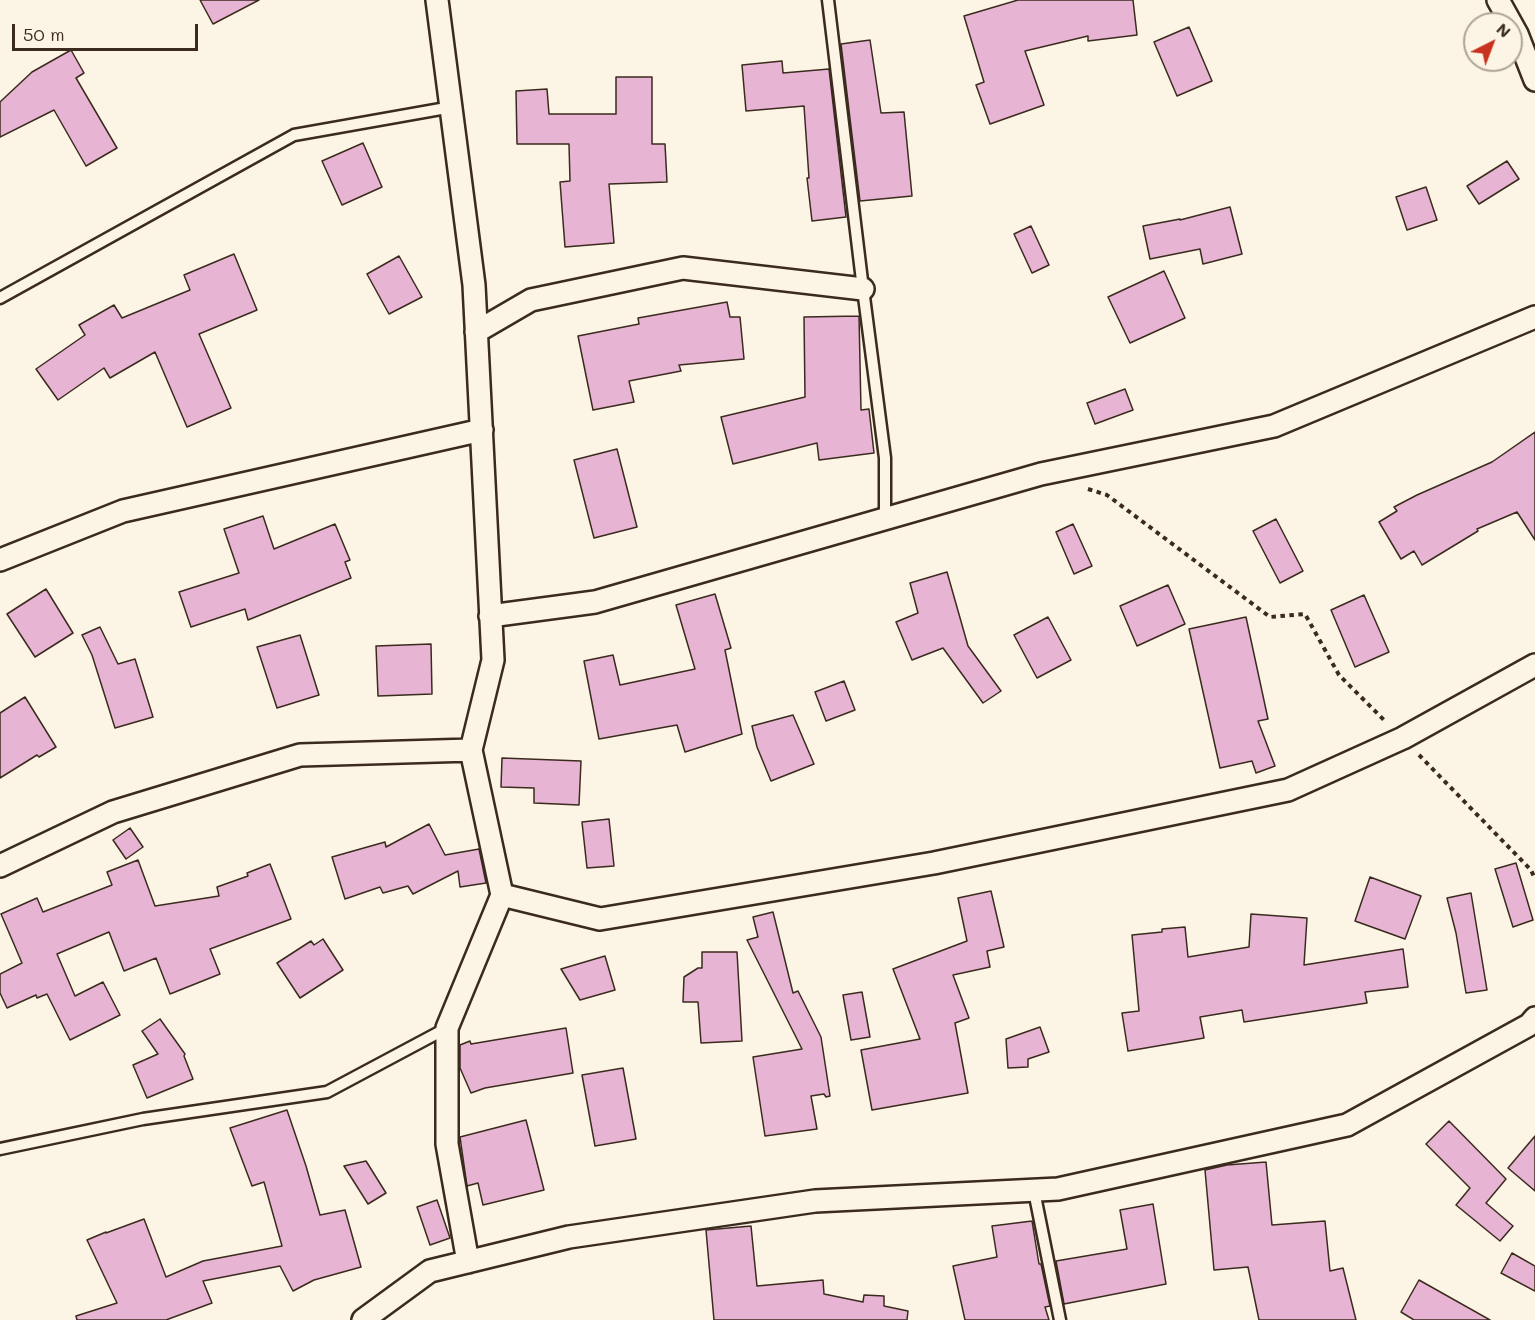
<!DOCTYPE html>
<html>
<head>
<meta charset="utf-8">
<style>
	body { margin:0 }
	#map { position:relative; width:1535px; height:1320px; overflow:hidden; background:#fcf5e5; font-family:Mali,sans-serif }
	canvas { display:block }
	.north { position:absolute; left:1463px; top:12px; width:60px; height:60px; box-sizing:border-box; background:#fcf5e5; border:2px solid #afa495; border-radius:50%; rotate:42deg; font-size:16px; font-weight:700; line-height:24px; text-align:center; color:#3b2a1e }
	.north::after { content:''; display:block; margin:auto; width:21px; height:27px; background:#c8321e; clip-path:polygon(50% 0,100% 100%,50% 72%,0 100%) }
	.scale { position:absolute; left:12px; top:24px; width:186px; height:27px; box-sizing:border-box; border:3px solid #3b2a1e; border-top:0; padding-left:8px; font-size:18px; line-height:21px; white-space:nowrap; color:#3b2a1e; -webkit-text-stroke:4px #fcf5e5; paint-order:stroke }
</style>
</head>
<body>
<div id="map">
<canvas width="1535" height="1320"></canvas>
<div class="north">N</div>
<div class="scale">50 m</div>
</div>
<script>
const ctx = document.querySelector('canvas').getContext('2d');
ctx.lineJoin = 'round';
function fill(path, color) {
  ctx.fillStyle = color;
  ctx.fill(path, 'evenodd');
}
function toPath(rows) {
  const path = new Path2D();
  for (const r of rows) {
    path.moveTo(r[0], r[1]);
    for (let i = 2; i < r.length; i += 2) path.lineTo(r[i], r[i + 1]);
  }
  return path;
}
function strokePath(path, color, width, dash) {
  ctx.strokeStyle = color;
  ctx.lineWidth = width;
  ctx.lineCap = dash ? 'butt' : 'round';
  ctx.setLineDash(dash || []);
  ctx.stroke(path);
}
const building = toPath([
	[200,0,259,0,213,24,200,0],
	[1018,0,1133,0,1137,35,1088,41,1088,36,1025,51,1044,105,990,124,976,85,984,82,964,16,1018,0],
	[1189,27,1212,81,1177,96,1154,42,1189,27],
	[870,40,881,113,904,112,912,196,860,201,841,44,870,40],
	[71,50,84,73,76,78,117,148,86,166,54,110,0,137,0,102,32,72,71,50],
	[782,61,783,73,829,69,846,217,812,221,807,178,809,178,804,106,746,111,742,65,782,61],
	[616,77,652,77,652,144,665,144,667,182,609,184,614,243,565,247,560,182,570,181,569,144,517,144,516,91,547,89,549,114,616,114,616,77],
	[363,143,382,187,342,205,322,161,363,143],
	[1507,161,1519,179,1479,204,1467,186,1507,161],
	[1426,187,1437,220,1407,230,1396,197,1426,187],
	[1230,207,1242,254,1203,264,1200,249,1150,259,1143,226,1180,219,1180,220,1230,207],
	[1031,226,1049,265,1032,273,1014,234,1031,226],
	[234,254,257,310,199,334,231,408,187,427,155,352,110,378,104,368,58,400,36,369,85,335,79,325,114,305,122,318,190,290,184,275,234,254],
	[399,256,422,297,389,314,367,274,399,256],
	[1164,271,1185,318,1130,343,1108,297,1164,271],
	[727,302,730,317,740,317,744,359,679,365,681,371,629,381,634,402,593,410,578,336,639,324,638,318,727,302],
	[859,316,861,410,869,409,874,453,819,460,817,443,733,464,721,417,805,397,804,317,859,316],
	[1125,389,1133,410,1095,424,1087,403,1125,389],
	[1535,432,1535,540,1517,512,1477,529,1478,531,1422,565,1414,551,1401,559,1379,522,1397,511,1394,507,1417,495,1492,462,1535,432],
	[617,449,637,527,594,538,574,460,617,449],
	[263,516,274,549,335,524,350,560,345,562,351,578,248,620,245,609,191,627,179,592,239,573,224,529,263,516],
	[1276,519,1303,571,1280,583,1253,531,1276,519],
	[1073,524,1092,566,1074,574,1056,532,1073,524],
	[947,572,968,646,1001,691,983,703,943,648,912,660,896,622,918,613,910,583,947,572],
	[1168,585,1185,624,1137,646,1120,606,1168,585],
	[46,589,73,633,35,657,7,614,46,589],
	[715,594,731,648,725,650,742,734,685,752,677,725,599,739,584,661,613,655,620,685,695,669,676,605,715,594],
	[1364,595,1389,652,1355,667,1331,610,1364,595],
	[1048,617,1071,660,1037,678,1014,635,1048,617],
	[1246,617,1268,719,1258,721,1275,766,1256,773,1252,761,1220,768,1189,629,1246,617],
	[100,627,118,664,135,659,153,717,115,728,92,655,82,635,100,627],
	[300,635,319,695,277,708,257,647,300,635],
	[431,644,432,694,378,696,376,646,431,644],
	[844,681,855,710,826,721,815,692,844,681],
	[25,697,56,747,39,757,37,755,0,778,0,713,25,697],
	[793,715,814,764,771,781,757,747,752,726,793,715],
	[502,758,581,761,579,805,534,803,534,788,501,787,502,758],
	[609,819,614,866,587,868,582,822,609,819],
	[429,824,445,855,479,849,486,883,460,887,458,871,413,894,408,886,383,893,380,887,345,899,332,857,385,842,386,847,429,824],
	[130,828,143,847,126,859,113,840,130,828],
	[138,860,155,906,219,896,217,887,248,876,247,873,270,864,291,919,210,949,220,974,170,994,156,958,124,971,109,932,57,954,75,996,103,982,120,1015,70,1040,47,994,37,998,36,995,7,1008,0,993,0,974,22,963,1,914,37,898,43,912,112,885,107,872,138,860],
	[1516,863,1533,920,1513,927,1495,869,1516,863],
	[1370,877,1421,896,1405,939,1355,921,1370,877],
	[991,891,1004,947,987,951,990,967,953,975,969,1018,955,1023,968,1093,872,1110,861,1050,920,1039,893,969,967,941,958,898,991,891],
	[1471,893,1487,990,1466,993,1456,933,1447,898,1471,893],
	[773,912,793,993,798,991,821,1037,830,1096,826,1097,824,1094,811,1096,817,1129,765,1136,753,1057,802,1049,747,940,758,937,753,917,773,912],
	[1251,914,1307,918,1304,965,1403,949,1408,987,1365,992,1367,1003,1244,1022,1242,1010,1200,1017,1204,1038,1128,1051,1122,1013,1139,1011,1132,935,1162,932,1162,929,1185,927,1188,957,1249,947,1251,914],
	[323,939,343,970,300,998,277,963,311,941,314,945,323,939],
	[702,952,737,952,742,1041,701,1043,698,1002,683,1002,684,977,698,968,702,968,702,952],
	[605,956,615,990,580,1000,561,969,605,956],
	[862,992,870,1037,851,1040,843,995,862,992],
	[160,1019,185,1054,184,1056,193,1079,147,1098,133,1065,158,1054,142,1031,160,1019],
	[1040,1027,1049,1052,1028,1059,1028,1067,1008,1068,1006,1039,1040,1027],
	[566,1028,573,1073,485,1088,471,1093,460,1068,460,1045,470,1041,471,1044,566,1028],
	[623,1068,636,1139,595,1146,582,1075,623,1068],
	[287,1110,306,1166,320,1215,345,1210,361,1267,314,1280,293,1291,280,1266,203,1281,212,1303,166,1320,77,1320,76,1316,117,1303,87,1240,106,1232,106,1233,144,1219,166,1277,203,1261,282,1246,264,1182,252,1186,230,1128,287,1110],
	[526,1120,544,1190,483,1205,478,1183,467,1186,460,1137,526,1120],
	[1449,1121,1506,1179,1486,1203,1513,1226,1500,1241,1456,1205,1470,1188,1426,1144,1449,1121],
	[1535,1136,1535,1191,1508,1168,1535,1136],
	[366,1161,386,1193,368,1204,344,1166,366,1161],
	[1266,1162,1272,1225,1325,1221,1330,1271,1343,1268,1356,1320,1259,1320,1248,1267,1214,1270,1205,1170,1227,1165,1266,1162],
	[437,1200,450,1238,430,1245,417,1207,437,1200],
	[1153,1204,1166,1284,1064,1304,1056,1261,1127,1249,1120,1210,1153,1204],
	[1032,1221,1039,1264,1041,1264,1050,1306,1045,1307,1049,1320,965,1320,953,1266,997,1257,992,1226,1032,1221],
	[751,1226,757,1286,823,1280,824,1294,863,1302,864,1295,884,1296,884,1306,908,1311,907,1320,714,1320,706,1230,751,1226],
	[1512,1253,1535,1266,1535,1291,1501,1273,1512,1253],
	[1419,1280,1490,1320,1414,1320,1401,1312,1419,1280]
]);
const path = toPath([
	[1088,489,1107,495,1270,617,1305,614,1339,675,1386,722],
	[1419,755,1531,870,1535,879]
]);
const lane = toPath([
	[828,0,863,289,885,458,885,520],
	[0,298,294,135,452,107],
	[0,1149,143,1119,327,1092,447,1028],
	[1034,1191,1060,1320]
]);
const street = toPath([
	[437,0,474,285,493,660,471,750,502,895,447,1028,447,1144,468,1262],
	[1498,0,1517,34,1535,80],
	[476,332,531,300,683,268,863,289],
	[0,560,123,511,482,430],
	[490,616,595,602,1041,474,1274,426,1535,317],
	[0,866,113,812,300,755,471,750],
	[502,895,600,919,934,863,1288,790,1403,738,1535,665],
	[363,1320,430,1271,569,1237,815,1201,1058,1189,1347,1125,1529,1025,1535,1018]
]);
fill(building, '#e7b5d3');
strokePath(building, '#3b2a1e', 1.5);
strokePath(lane, '#3b2a1e', 15);
strokePath(street, '#3b2a1e', 26);
strokePath(path, '#3b2a1e', 4, [4.5, 4.5]);
strokePath(lane, '#fcf5e5', 10);
strokePath(street, '#fcf5e5', 21);
</script>
</body>
</html>
